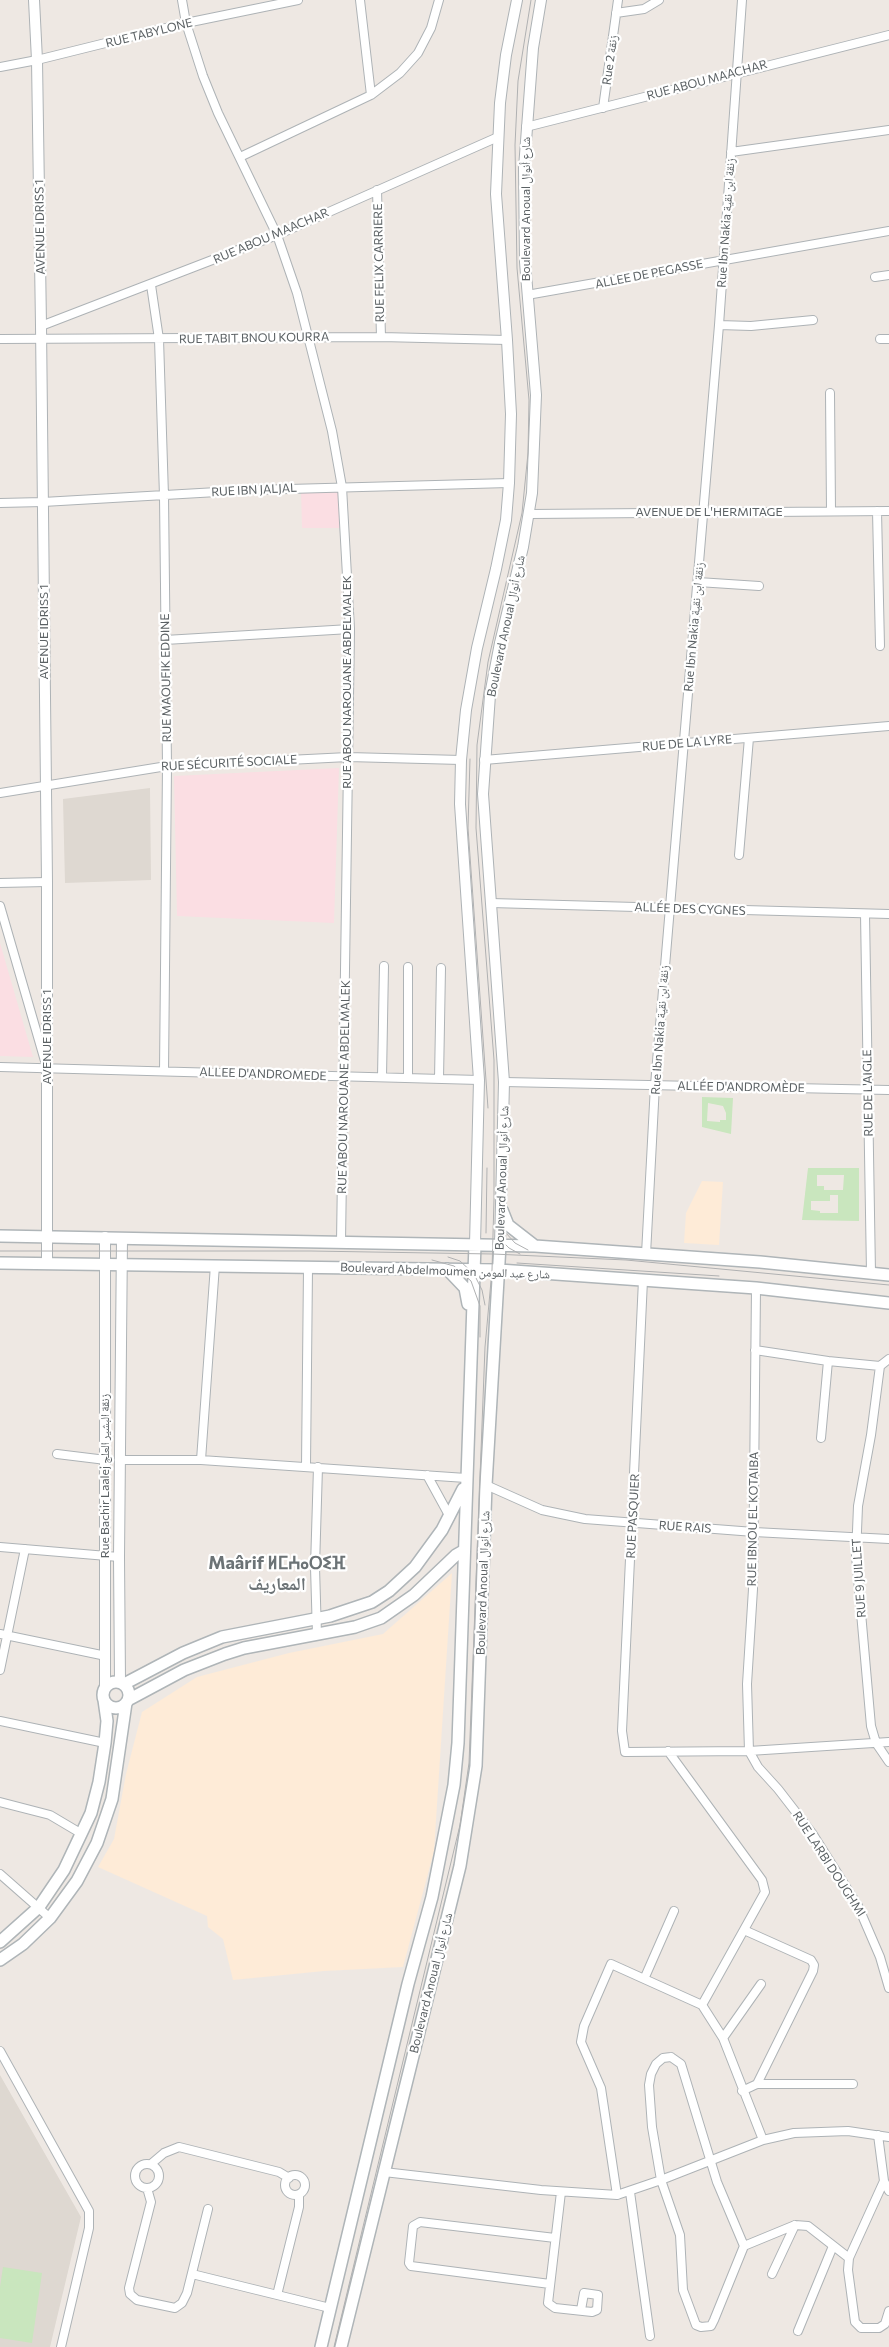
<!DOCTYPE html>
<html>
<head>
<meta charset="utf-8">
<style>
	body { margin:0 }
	canvas { display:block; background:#eee8e3 }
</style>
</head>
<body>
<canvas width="889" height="2347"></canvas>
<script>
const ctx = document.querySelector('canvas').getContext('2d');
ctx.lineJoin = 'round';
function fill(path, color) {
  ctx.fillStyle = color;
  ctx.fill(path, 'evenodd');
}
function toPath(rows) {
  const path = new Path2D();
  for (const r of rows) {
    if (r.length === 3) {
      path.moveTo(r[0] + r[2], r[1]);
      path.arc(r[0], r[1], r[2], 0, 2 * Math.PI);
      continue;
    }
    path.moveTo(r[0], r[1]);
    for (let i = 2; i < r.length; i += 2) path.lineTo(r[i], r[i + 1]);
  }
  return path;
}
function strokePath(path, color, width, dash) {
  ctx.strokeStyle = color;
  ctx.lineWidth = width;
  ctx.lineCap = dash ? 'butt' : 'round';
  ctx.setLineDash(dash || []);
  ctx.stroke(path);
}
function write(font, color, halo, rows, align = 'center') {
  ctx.font = font + ' Commissioner,"Noto Naskh Arabic","Noto Sans Tifinagh",sans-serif';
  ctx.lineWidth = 4.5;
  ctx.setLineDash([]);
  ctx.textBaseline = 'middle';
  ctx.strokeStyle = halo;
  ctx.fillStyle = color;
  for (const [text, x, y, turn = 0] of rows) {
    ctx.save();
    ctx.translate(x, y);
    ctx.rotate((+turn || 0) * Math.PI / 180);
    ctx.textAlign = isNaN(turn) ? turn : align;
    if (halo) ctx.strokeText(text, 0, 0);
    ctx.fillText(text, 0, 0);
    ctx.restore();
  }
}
const commercial = toPath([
	[702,1181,723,1182,719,1245,684,1243,686,1213],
	[452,1573,434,1851,403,1967,324,1971,233,1980,223,1939,208,1927,207,1916,98,1867,114,1839,126,1774,142,1712,197,1677,289,1653,383,1634]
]);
const education = toPath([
	[150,788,151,880,65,883,63,799],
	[0,2075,81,2217,50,2347,0,2347]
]);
const medical = toPath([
	[342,489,344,528,302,528,301,490],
	[339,768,334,923,177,916,174,776],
	[0,943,33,1057,0,1056]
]);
const green = toPath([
	[702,1097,733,1098,731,1134,702,1127],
	[708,1103,723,1106,726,1113,726,1120,720,1120,720,1122,707,1121],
	[808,1168,859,1168,859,1221,802,1220],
	[817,1175,844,1175,843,1190,824,1190,824,1186,817,1186],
	[830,1195,838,1195,838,1213,820,1213,820,1211,811,1210,811,1201,830,1201],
	[3,2267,42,2273,32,2343,0,2338,0,2287]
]);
const minor = toPath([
	[182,0,186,23,203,76,218,113,277,235,297,293,332,431,342,487,350,629,341,1242],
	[360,0,371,95],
	[616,13,644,9,659,0],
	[0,67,37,60,186,23,298,0],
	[603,108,618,0],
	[526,127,889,35],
	[731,152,889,130],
	[240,157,371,95,400,73,418,53,431,28,439,0],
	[377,190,381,337],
	[875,277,889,275],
	[151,285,159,339,164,496,167,766,164,1071],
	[527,295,889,231],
	[719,325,751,326,813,320],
	[41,326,277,235,498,137],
	[0,339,381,337,507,340],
	[880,339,889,339],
	[830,393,831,511],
	[0,503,43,502,252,490,509,483],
	[877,511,880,646],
	[530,514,889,511],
	[698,582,759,586],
	[165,640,350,629],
	[484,760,889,726],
	[0,793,167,766,348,757,461,760],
	[739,855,749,738],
	[0,883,47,882],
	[491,903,889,914],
	[0,906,45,1061],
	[865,914,871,1273],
	[0,1067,479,1080],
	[382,1077,384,966],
	[408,1078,408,967],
	[439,1079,441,968],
	[504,1082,889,1090],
	[646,1254,655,1085,719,325,742,0],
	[643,1280,622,1731,625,1752,749,1751,889,1742],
	[756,1288,753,1589,747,1684,749,1751,758,1767,778,1789,812,1833,858,1906,880,1957,889,1988],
	[755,1350,828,1361,821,1438],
	[889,1359,880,1366,871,1435,858,1506,856,1556,871,1726,876,1743,889,1762],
	[828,1361,880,1366],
	[57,1454,106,1460],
	[121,1460,201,1460,466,1478],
	[201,1460,215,1265],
	[306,1466,308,1268],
	[427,1475,450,1517],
	[486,1485,542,1510,585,1519,754,1532,889,1539],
	[0,1547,119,1557],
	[0,1634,106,1656],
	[317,1635,315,1567,318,1467],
	[0,1670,25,1549],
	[0,1721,105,1743],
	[668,1751,762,1880,765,1892,702,2005],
	[0,1802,50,1815,82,1834],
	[0,1874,50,1918],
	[744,1930,811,1960,814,1965,813,1971,757,2084],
	[645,1977,674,1911],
	[723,2038,761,1984],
	[0,2051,89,2211,89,2228,61,2347],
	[671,2057,681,2064,717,2182,744,2246,714,2320,711,2326,701,2327,696,2325,683,2290,680,2235,661,2180,652,2127,649,2085,651,2074,656,2064,663,2058,671,2057],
	[742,2091,757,2084,853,2084],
	[147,2176,12],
	[151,2164,164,2153,179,2147,279,2172,289,2178],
	[384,2172,541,2190,617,2195,661,2180,763,2140,794,2133,848,2131,889,2137],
	[295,2185,10],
	[884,2181,889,2191],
	[147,2188,151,2202,129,2288,130,2294,137,2300,175,2308,182,2303,187,2293,208,2209],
	[561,2192,548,2303,555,2308,592,2312,597,2310,598,2295,584,2293,581,2310],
	[630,2192,650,2336],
	[617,2195,601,2088,581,2042,584,2026,611,1964,702,2005,723,2038,763,2140],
	[744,2246,795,2225,808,2226,849,2258,848,2270,855,2322,861,2328,879,2328,885,2324,889,2311],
	[849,2258,884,2181,878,2135],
	[192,2274,330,2308],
	[772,2274,795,2225],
	[550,2284,411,2266,409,2263,413,2226,420,2222,555,2238],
	[277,2295,299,2207,299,2195],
	[798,2331,833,2246]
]);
const tertiary = toPath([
	[34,0,37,60,41,326,47,882,47,1263],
	[475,1244,479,1080,460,804,461,760,466,710,477,648,496,569,506,520,509,483,511,414,507,340,496,194,500,103,506,55,517,0],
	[500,1245,504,1082,483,794,490,695,500,643,523,547,532,493,536,395,525,262,524,168,533,48,541,0],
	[120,1682,119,1557,122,1238],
	[105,1688,105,1237]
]);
const secondary = toPath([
	[502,1210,508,1225,535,1246],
	[0,1236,535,1246,760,1262,889,1275],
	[0,1263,499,1270,756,1288,889,1303],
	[447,1269,465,1288,468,1304],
	[116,1695,13],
	[124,1684,183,1653,222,1637,330,1616,372,1602,389,1591,415,1567,442,1530,463,1489],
	[128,1700,184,1670,225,1654,244,1648,355,1627,381,1618,414,1595,456,1555,463,1551],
	[0,1942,39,1907,64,1870,91,1813,99,1782,105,1743,107,1721,104,1700],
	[0,1960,23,1944,50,1918,77,1881,97,1843,112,1799,126,1703],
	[321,2347,408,1984,432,1897,454,1785,458,1743,475,1244],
	[341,2347,460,1866,476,1766,486,1485,500,1245]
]);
const tram = toPath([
	[470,759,468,828,488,1108],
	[500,1220,505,1232,515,1243,528,1250],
	[495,1227,500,1239,509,1248,520,1254],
	[486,1233,487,1168],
	[0,1251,311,1251,493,1254,626,1260,889,1285],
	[448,1257,460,1261,474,1274,482,1290,485,1305],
	[432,1260,454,1266,471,1281,480,1306,480,1337],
	[517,1263,719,1276],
	[334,2347,460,1825,469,1763,485,1347,492,1270,494,1199,494,1060,476,828,477,745,488,662,522,513,528,453,529,400,517,268,515,145,518,81,531,0]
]);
const streetNames = [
	["RUE TABYLONE",149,33,-14],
	["Rue 2 زنقة",610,60,-82],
	["RUE ABOU MAACHAR",707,80,-15],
	["Boulevard Anoual شارع أنوال",526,209,-90],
	["Rue Ibn Nakia زنقة ابن نقية",726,223,-86],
	["AVENUE IDRISS 1",40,227,-91],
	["RUE ABOU MAACHAR",271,236,-23],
	["RUE FELIX CARRIERE",379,263,-91],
	["ALLEE DE PEGASSE",649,274,-11],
	["RUE TABIT BNOU KOURRA",254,338,-1],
	["RUE IBN JALJAL",254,490,-3],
	["AVENUE DE L'HERMITAGE",709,512],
	["Boulevard Anoual شارع أنوال",506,626,-78],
	["Rue Ibn Nakia زنقة ابن نقية",694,627,-85],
	["AVENUE IDRISS 1",44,632,-90],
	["RUE MAOUFIK EDDINE",166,678,-91],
	["RUE ABOU NAROUANE ABDELMALEK",347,682,-90],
	["RUE DE LA LYRE",687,743,-5],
	["RUE SÉCURITÉ SOCIALE",229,763,-3],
	["ALLÉE DES CYGNES",690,909,2],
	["Rue Ibn Nakia زنقة ابن نقية",660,1030,-86],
	["AVENUE IDRISS 1",47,1037,-90],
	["ALLEE D'ANDROMEDE",263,1074,2],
	["RUE ABOU NAROUANE ABDELMALEK",344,1087,-89],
	["ALLÉE D'ANDROMÈDE",741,1087,1],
	["RUE DE L'AIGLE",868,1093,-91],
	["Boulevard Anoual شارع أنوال",502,1178,-88],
	["Boulevard Abdelmoumen شارع عبد المومن",445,1271,2],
	["Rue Bachir Laalej زنقة البشير العلج",105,1476,-90],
	["RUE PASQUIER",633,1516,-87],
	["RUE IBNOU EL KOTAIBA",753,1519,-89],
	["RUE RAIS",685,1527,4],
	["RUE 9 JUILLET",859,1578,-94],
	["Boulevard Anoual شارع أنوال",483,1583,-88],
	["RUE LARBI DOUGHMI",829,1864,57],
	["Boulevard Anoual شارع أنوال",431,1983,-76]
];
const districtNames = [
	["Maârif ⵍⵎⵄⴰⵔⵉⴼ",277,1563],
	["المعاريف",277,1584]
];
fill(commercial, '#feebd7');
fill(education, '#ded8d1');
fill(medical, '#fbdee3');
fill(green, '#c9e6be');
strokePath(minor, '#aeb3b6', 10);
strokePath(tertiary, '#aeb3b6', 12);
strokePath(secondary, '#afb5b8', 14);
strokePath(minor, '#fff', 8);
strokePath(tertiary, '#fff', 10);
strokePath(secondary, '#fff', 11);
strokePath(tram, '#b0b1b2', 1);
write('12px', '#5b6164', '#fff', streetNames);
write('bold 18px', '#6c7376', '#fff', districtNames);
</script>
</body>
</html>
